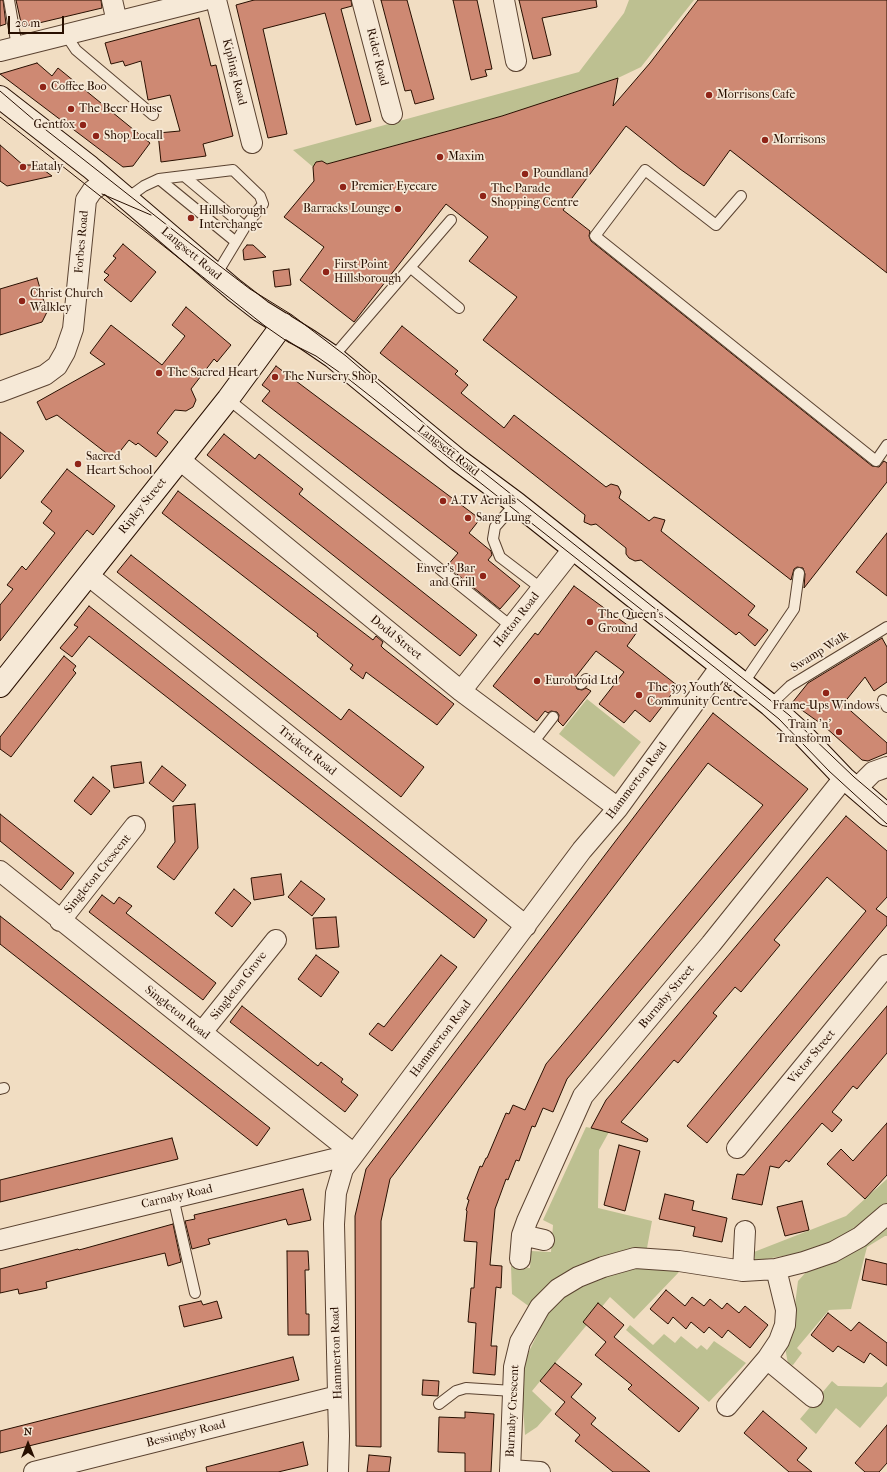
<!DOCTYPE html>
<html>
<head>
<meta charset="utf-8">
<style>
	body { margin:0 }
	#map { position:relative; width:887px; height:1472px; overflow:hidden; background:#f1ddc2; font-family:"IM FELL French Canon",serif }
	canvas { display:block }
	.north { position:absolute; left:8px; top:1424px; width:40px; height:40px; -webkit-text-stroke:3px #f6e9d7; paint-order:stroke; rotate:0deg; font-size:11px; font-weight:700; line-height:16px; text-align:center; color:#280f00 }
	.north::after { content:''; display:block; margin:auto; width:14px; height:18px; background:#280f00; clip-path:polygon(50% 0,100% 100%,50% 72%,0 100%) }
	.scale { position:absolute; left:8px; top:16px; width:56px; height:18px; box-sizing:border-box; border:2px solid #280f00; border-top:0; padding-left:5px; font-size:12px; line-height:14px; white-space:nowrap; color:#280f00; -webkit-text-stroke:3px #f6e9d7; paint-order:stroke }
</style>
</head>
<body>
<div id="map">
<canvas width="887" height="1472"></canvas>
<div class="north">N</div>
<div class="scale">20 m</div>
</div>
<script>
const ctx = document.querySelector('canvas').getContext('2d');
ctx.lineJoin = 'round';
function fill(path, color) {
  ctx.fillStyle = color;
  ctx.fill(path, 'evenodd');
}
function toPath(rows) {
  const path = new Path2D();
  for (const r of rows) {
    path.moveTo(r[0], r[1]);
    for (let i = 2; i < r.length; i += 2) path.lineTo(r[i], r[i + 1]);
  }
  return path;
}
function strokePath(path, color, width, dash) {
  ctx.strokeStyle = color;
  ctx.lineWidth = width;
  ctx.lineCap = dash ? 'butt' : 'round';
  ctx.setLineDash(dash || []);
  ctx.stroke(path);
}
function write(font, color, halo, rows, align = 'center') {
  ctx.font = font + ' "IM FELL French Canon",serif';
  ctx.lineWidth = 3.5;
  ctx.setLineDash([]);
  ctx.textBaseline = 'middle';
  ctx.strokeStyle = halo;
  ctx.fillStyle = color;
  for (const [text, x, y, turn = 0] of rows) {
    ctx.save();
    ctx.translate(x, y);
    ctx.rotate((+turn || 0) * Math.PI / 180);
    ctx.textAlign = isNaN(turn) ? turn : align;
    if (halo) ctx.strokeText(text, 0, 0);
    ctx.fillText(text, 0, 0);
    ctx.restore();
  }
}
const green = toPath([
	[629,0,694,0,641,67,618,78,502,116,327,164,322,161,316,162,313,167,293,150,579,72,624,13],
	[587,699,641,742,614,777,559,734],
	[586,1127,609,1132,599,1150,598,1208,652,1221,647,1248,679,1272,634,1319,610,1297,532,1391,552,1410,537,1427,525,1435,522,1393,525,1360,545,1318,512,1294,511,1266,530,1268,531,1251,551,1252,553,1225,543,1220],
	[887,1179,887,1236,885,1236,867,1247,851,1309,829,1310,797,1348,802,1353,793,1365,788,1364,785,1347,793,1321,798,1281,808,1270,805,1252,755,1261,754,1252,846,1216],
	[630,1325,653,1345,664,1334,675,1343,681,1336,697,1349,701,1345,707,1350,714,1341,746,1363,709,1402,626,1330],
	[832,1381,838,1386,882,1387,887,1382,887,1396,860,1428,836,1408,816,1434,800,1419]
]);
const building = toPath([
	[0,0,3,0,6,24,0,26,0,0],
	[16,0,101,0,102,8,22,27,16,0],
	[254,0,351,0,352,6,341,9,371,121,356,125,325,13,263,29,287,134,268,138,236,5,254,0],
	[381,0,407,0,434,99,415,104,411,90,405,91,381,0],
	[453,0,477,0,492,69,485,70,487,76,471,80,453,0],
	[519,0,596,0,597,7,542,18,551,55,533,59,519,0],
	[698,0,887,0,887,273,730,150,704,186,680,169,626,126,563,210,590,231,589,236,591,241,872,466,879,467,884,461,887,463,887,482,804,588,805,574,803,568,797,567,794,569,791,580,483,340,517,297,469,261,488,237,446,204,354,322,300,280,324,247,284,217,314,181,313,167,316,162,322,161,327,164,452,130,502,116,618,78,613,106,650,63,698,0],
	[199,18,211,66,216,65,233,136,203,144,206,156,161,162,158,133,180,131,170,95,148,100,141,61,125,66,123,61,111,64,105,43,199,18],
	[37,63,52,76,58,68,150,143,133,166,123,167,0,74,37,63],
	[0,145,23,165,37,165,52,176,7,186,0,181,0,145],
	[123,244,156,272,131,302,104,280,109,275,104,272,116,258,113,256,123,244],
	[247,245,253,245,266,257,244,260,243,250,247,245],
	[289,269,291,285,275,287,273,271,289,269],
	[37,278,47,312,42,322,0,335,0,289,37,278],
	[186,307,231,345,217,362,214,359,191,389,196,400,193,407,186,411,175,410,157,433,168,442,156,457,138,443,136,445,129,440,114,459,57,415,46,420,37,402,105,364,90,353,111,325,162,365,185,336,172,325,186,307],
	[402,326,458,371,455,374,468,385,461,393,504,428,514,415,606,487,611,484,618,486,621,492,619,498,649,521,654,517,665,520,661,531,755,606,748,615,768,630,755,646,739,632,736,635,641,560,635,561,629,558,626,554,626,548,596,524,591,525,584,522,585,515,380,353,402,326],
	[276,366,480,519,469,533,491,551,492,555,488,560,520,586,500,609,447,566,458,553,262,401,270,391,262,385,276,366],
	[0,432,24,451,0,479,0,432],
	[224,434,255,459,259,454,279,470,303,489,299,494,477,635,460,656,207,455,224,434],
	[67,469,115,506,93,535,87,530,0,641,0,605,13,589,7,585,22,566,26,570,55,533,43,523,52,511,41,502,67,469],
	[178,491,373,640,376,636,383,642,381,646,384,649,454,704,437,725,366,672,363,679,350,669,353,665,317,636,318,634,162,513,178,491],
	[887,533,887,596,856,572,887,533],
	[131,555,341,720,349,709,424,767,401,797,117,572,131,555],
	[574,586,637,632,627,646,678,686,650,722,635,710,624,723,599,704,624,672,596,651,574,679,577,689,582,690,586,688,591,691,563,726,558,721,559,715,557,712,551,711,548,713,545,711,537,721,493,686,535,633,538,635,574,586],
	[89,606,487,920,474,938,89,636,72,657,60,648,78,627,74,625,89,606],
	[882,638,887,647,887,682,874,691,865,677,843,704,887,743,887,753,868,761,862,760,824,726,792,703,808,683,882,638],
	[64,656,76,666,73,670,76,673,11,757,0,749,0,737,64,656],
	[713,713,808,789,567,1079,553,1112,543,1108,535,1127,532,1126,519,1161,516,1160,508,1180,506,1179,495,1209,490,1265,502,1266,501,1288,496,1287,491,1346,497,1346,495,1375,473,1373,476,1323,468,1322,471,1288,474,1288,477,1242,464,1241,467,1211,466,1210,469,1200,467,1199,480,1166,482,1167,486,1158,487,1158,506,1113,509,1114,513,1105,525,1110,546,1064,763,805,708,763,390,1179,381,1221,381,1447,356,1446,355,1216,366,1169,713,713],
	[141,762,144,783,114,788,111,766,141,762],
	[162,766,186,785,173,802,149,783,162,766],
	[93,777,110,791,91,815,74,801,93,777],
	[195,804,198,848,174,880,157,867,175,842,173,806,195,804],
	[0,814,74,873,61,890,0,841,0,814],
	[846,816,887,851,887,897,876,909,887,917,887,925,707,1143,687,1126,866,911,827,877,774,940,780,945,741,992,735,987,713,1013,717,1016,678,1063,674,1060,621,1122,648,1139,647,1142,591,1128,606,1100,846,816],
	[281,874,284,895,254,900,251,878,281,874],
	[301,881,325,899,312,916,288,897,301,881],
	[234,889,251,903,232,927,215,913,234,889],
	[102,895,114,904,119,897,132,906,126,913,216,983,203,1000,89,912,102,895],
	[0,916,270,1128,257,1146,0,944,0,916],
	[336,917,339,947,316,949,313,918,336,917],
	[316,955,339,972,321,997,298,979,316,955],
	[441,955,457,967,392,1051,369,1034,378,1023,384,1027,441,955],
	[242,1006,318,1066,321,1062,343,1079,341,1082,358,1095,345,1112,230,1022,242,1006],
	[887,1006,887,1053,857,1089,853,1086,832,1112,842,1120,832,1132,822,1123,789,1162,786,1160,779,1168,770,1166,762,1205,732,1199,737,1174,744,1175,887,1006],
	[887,1123,887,1175,865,1199,827,1164,841,1149,853,1161,887,1123],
	[172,1138,178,1159,0,1202,0,1180,172,1138],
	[619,1145,640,1151,625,1211,604,1205,619,1145],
	[303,1189,311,1220,288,1225,286,1219,208,1239,210,1244,192,1249,185,1221,195,1219,194,1215,303,1189],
	[665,1194,694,1201,692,1210,727,1218,722,1242,693,1236,695,1227,659,1219,665,1194],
	[802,1201,809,1230,785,1236,777,1207,802,1201],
	[173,1224,181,1262,168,1266,165,1253,46,1282,47,1288,19,1294,18,1289,0,1293,0,1269,78,1249,79,1250,173,1224],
	[287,1251,308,1251,309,1270,305,1270,306,1314,309,1314,309,1335,288,1335,287,1251],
	[866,1259,887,1264,887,1285,862,1280,866,1259],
	[666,1290,685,1306,692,1297,704,1306,710,1299,722,1309,727,1303,739,1313,745,1306,768,1325,750,1348,728,1330,722,1338,709,1327,704,1333,691,1322,686,1329,673,1317,668,1324,650,1309,666,1290],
	[201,1301,203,1305,217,1301,222,1318,184,1327,179,1306,201,1301],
	[598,1303,624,1325,614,1337,699,1408,679,1432,628,1389,632,1385,595,1355,606,1342,583,1322,598,1303],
	[828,1313,851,1331,859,1322,887,1343,887,1366,870,1353,864,1363,838,1346,833,1352,811,1335,828,1313],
	[293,1357,299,1380,0,1453,0,1431,293,1357],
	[555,1363,582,1384,571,1397,596,1418,591,1424,650,1472,613,1472,575,1441,580,1435,555,1414,565,1402,540,1381,555,1363],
	[423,1380,439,1381,438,1396,422,1395,423,1380],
	[763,1411,807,1448,797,1460,812,1472,789,1472,744,1433,763,1411],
	[465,1412,494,1414,491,1472,465,1472,465,1453,438,1452,439,1417,465,1418,465,1412],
	[887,1425,887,1463,879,1472,865,1472,855,1463,887,1425],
	[303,1442,308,1465,278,1472,207,1472,206,1467,303,1442],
	[369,1455,391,1457,389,1472,367,1472,369,1455]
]);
const lane = toPath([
	[9,0,17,47],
	[66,35,76,50,153,115],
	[184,176,245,227],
	[159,179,236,242],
	[741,196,716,225,645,170,595,236,876,461,887,445],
	[126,199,144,186,159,179,233,170,260,196,263,204,245,227,216,275],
	[411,268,459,308],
	[333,357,451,220],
	[228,399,512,627],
	[516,503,495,527,493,539,500,557,542,589],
	[581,684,586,679],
	[743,684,794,609,799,573],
	[883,700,887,707],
	[770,705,790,686,887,627],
	[532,744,553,717],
	[0,1089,4,1088],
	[173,1197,195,1293],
	[439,1404,456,1391,466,1388,513,1391]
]);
const street = toPath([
	[112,0,117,22],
	[216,0,252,143],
	[362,0,392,114],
	[504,0,516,61],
	[0,51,204,0],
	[0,392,45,375,57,366,65,352,73,329,86,200,92,191,105,181],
	[180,460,461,691,618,808],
	[89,576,526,926],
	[461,691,573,549],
	[856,789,873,772,887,767],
	[0,871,354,1154],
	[60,921,135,826],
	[202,1032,276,940],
	[737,1148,887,965],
	[522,1235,544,1240],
	[0,1240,354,1154],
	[520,1259,522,1235,527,1221,583,1096,711,944,844,778],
	[743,1271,745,1231],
	[767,1359,813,1397],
	[727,1406,767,1359,779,1341,785,1325,786,1310,776,1269],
	[510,1470,540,1472],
	[34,1472,338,1396],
	[338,1472,339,1436,334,1224,336,1193,343,1169,582,850,618,808,721,666],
	[510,1472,514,1367,520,1342,540,1307,558,1289,578,1277,603,1267,635,1258,679,1261,743,1271,776,1269,804,1262,833,1252,860,1237,887,1214]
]);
const secondary = toPath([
	[0,97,90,167,234,290,261,311,308,340,333,357,458,460,516,503,770,705,801,733,844,778,887,815],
	[0,686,228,399,283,324]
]);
const tram = toPath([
	[0,91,41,126,191,244,250,289,292,315,346,356,448,444,789,715,854,777,887,805],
	[0,117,265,326,288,342,316,356,346,377,718,670,779,719,829,771,887,824],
	[102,194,151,215]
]);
const markers = [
	[43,87,4,"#8f2418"],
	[709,95,4,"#8f2418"],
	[71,109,4,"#8f2418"],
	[83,125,4,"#8f2418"],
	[96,136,4,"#8f2418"],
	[765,140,4,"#8f2418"],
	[440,157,4,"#8f2418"],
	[23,167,4,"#8f2418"],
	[525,174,4,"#8f2418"],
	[343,187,4,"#8f2418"],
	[483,196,4,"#8f2418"],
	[398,209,4,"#8f2418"],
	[191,218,4,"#8f2418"],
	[326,272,4,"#8f2418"],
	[22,301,4,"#8f2418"],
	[159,373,4,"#8f2418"],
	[275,377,4,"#8f2418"],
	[78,464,4,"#8f2418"],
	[443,501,4,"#8f2418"],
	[468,518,4,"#8f2418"],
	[483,576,4,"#8f2418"],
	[590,622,4,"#8f2418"],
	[537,681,4,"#8f2418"],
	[826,693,4,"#8f2418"],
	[639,695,4,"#8f2418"],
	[839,732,4,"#8f2418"]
];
const streetNames = [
	["Rider Road",377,57,76],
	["Kipling Road",234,72,76],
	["Forbes Road",82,242,-85],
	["Langsett Road",191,254,40],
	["Langsett Road",448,451,38],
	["Ripley Street",143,506,-51],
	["Hatton Road",517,620,-52],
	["Dodd Street",396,638,39],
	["Swamp Walk",820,652,-32],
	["Trickett Road",307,751,39],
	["Hammerton Road",637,781,-53],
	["Singleton Crescent",98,874,-51],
	["Singleton Grove",239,986,-52],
	["Burnaby Street",667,997,-50],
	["Singleton Road",177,1013,38],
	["Hammerton Road",441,1039,-53],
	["Victor Street",812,1057,-50],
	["Carnaby Road",177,1197,-13],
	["Hammerton Road",337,1353,-92],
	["Burnaby Crescent",513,1411,-87],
	["Bessingby Road",186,1434,-14]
];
const poiNames = [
	["Coffee Boo",51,87],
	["Morrisons Cafe",717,95],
	["The Beer House",79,109],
	["Gentfox",75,125,"right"],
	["Shop Locall",104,136],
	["Morrisons",773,140],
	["Maxim",448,157],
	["Eataly",31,167],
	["Poundland",533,174],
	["Premier Eyecare",351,187],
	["The Parade",491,189],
	["Shopping Centre",491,203],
	["Barracks Lounge",390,209,"right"],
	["Hillsborough",199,211],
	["Interchange",199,225],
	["First Point",334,265],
	["Hillsborough",334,279],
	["Christ Church",30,294],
	["Walkley",30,308],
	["The Sacred Heart",167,373],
	["The Nursery Shop",283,377],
	["Sacred",86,457],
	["Heart School",86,471],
	["A.T.V Aerials",451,501],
	["Sang Lung",476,518],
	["Enver's Bar",475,569,"right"],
	["and Grill",475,583,"right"],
	["The Queen's",598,615],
	["Ground",598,629],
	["Eurobroid Ltd",545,681],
	["The 393 Youth &",647,688],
	["Community Centre",647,702],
	["Frame-Ups Windows",826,706,"center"],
	["Train 'n'",831,725,"right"],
	["Transform",831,739,"right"]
];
fill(green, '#bdc091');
fill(building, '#ce8973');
strokePath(building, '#280f00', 1);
strokePath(lane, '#5a4230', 12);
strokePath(street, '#5a4230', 22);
strokePath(secondary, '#280f00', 24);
strokePath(lane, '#f6e9d7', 10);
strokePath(street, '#f6e9d7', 20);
strokePath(secondary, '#f6e9d7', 22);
strokePath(tram, '#280f00', 1);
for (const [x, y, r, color] of markers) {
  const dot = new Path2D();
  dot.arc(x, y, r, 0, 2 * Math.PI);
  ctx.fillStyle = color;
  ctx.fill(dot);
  strokePath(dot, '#f6e9d7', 1.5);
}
write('12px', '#280f00', '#f6e9d7', streetNames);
write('12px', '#280f00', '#f6e9d7', poiNames, 'left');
</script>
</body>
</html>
